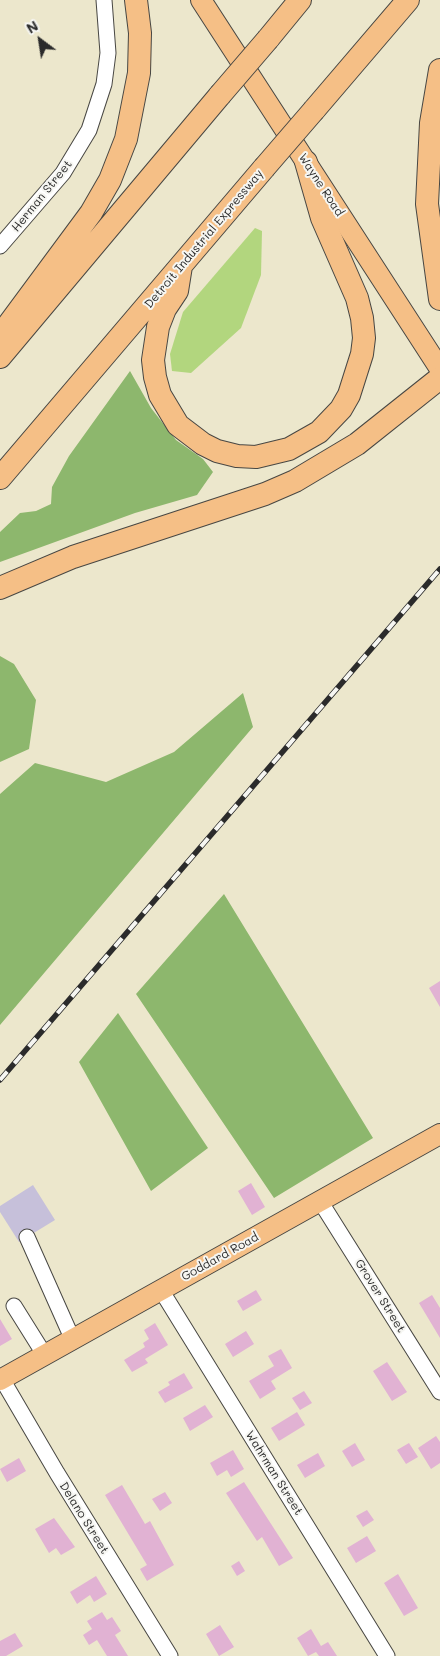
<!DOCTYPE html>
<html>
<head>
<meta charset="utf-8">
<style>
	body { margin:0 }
	#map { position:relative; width:440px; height:1656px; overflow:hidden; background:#ece7cc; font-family:Mali,sans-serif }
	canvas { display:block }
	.north { position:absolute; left:15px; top:15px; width:50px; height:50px; -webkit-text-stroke:4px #f6f6f2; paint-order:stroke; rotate:329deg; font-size:14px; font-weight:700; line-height:20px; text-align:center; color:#2b2b2b }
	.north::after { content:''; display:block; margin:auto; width:18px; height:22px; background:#2b2b2b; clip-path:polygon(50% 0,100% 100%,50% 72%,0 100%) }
</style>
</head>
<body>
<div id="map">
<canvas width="440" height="1656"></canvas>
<div class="north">N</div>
</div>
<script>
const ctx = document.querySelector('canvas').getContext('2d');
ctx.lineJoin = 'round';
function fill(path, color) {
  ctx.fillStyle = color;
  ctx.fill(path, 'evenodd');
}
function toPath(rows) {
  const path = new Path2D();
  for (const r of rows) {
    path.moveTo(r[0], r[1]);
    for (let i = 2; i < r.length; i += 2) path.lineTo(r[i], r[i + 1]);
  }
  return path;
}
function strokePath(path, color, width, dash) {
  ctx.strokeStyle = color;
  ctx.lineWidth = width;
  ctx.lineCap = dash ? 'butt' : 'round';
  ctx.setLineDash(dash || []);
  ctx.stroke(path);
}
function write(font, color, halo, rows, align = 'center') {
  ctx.font = font + ' Mali,sans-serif';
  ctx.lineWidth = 4;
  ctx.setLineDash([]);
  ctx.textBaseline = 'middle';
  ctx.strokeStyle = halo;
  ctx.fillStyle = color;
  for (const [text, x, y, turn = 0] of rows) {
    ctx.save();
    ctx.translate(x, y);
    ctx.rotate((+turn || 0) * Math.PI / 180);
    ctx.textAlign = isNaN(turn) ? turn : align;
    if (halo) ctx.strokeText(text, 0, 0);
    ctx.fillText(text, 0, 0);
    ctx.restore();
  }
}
const industrial = toPath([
	[33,1185,55,1220,19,1242,0,1212,0,1206]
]);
const green = toPath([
	[255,228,262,231,261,275,241,328,191,373,172,371,170,354,183,312]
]);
const forest = toPath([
	[130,371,151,408,176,440,203,459,213,472,197,495,135,513,0,562,0,532,20,513,36,511,51,504,52,487,69,456],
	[0,656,14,664,36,700,29,749,0,762],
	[243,693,253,727,0,1025,0,794,35,763,106,782,174,752],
	[224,894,373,1138,274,1198,136,994],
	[118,1013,208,1148,151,1191,79,1062]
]);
const building = toPath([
	[440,981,440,1007,429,988],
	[251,1183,265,1207,252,1215,238,1191],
	[256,1290,262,1300,243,1311,237,1301],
	[432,1295,440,1308,440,1338,419,1303],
	[0,1319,12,1339,0,1346],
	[155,1323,168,1345,145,1359,148,1363,132,1372,124,1360,145,1347,143,1343,149,1339,144,1330],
	[246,1331,254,1344,233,1357,225,1344],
	[281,1349,292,1368,271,1381,276,1389,260,1399,249,1381,274,1366,268,1356],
	[387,1362,407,1392,392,1401,373,1371],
	[184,1373,193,1388,165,1403,158,1392,170,1385,168,1382],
	[304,1391,312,1403,300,1410,292,1398],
	[205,1405,213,1417,190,1431,183,1418],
	[297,1412,305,1425,279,1441,271,1428],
	[436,1436,440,1442,440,1463,431,1469,418,1448],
	[355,1443,365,1460,352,1467,342,1451],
	[409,1443,418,1457,406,1464,397,1450],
	[233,1450,244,1469,231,1477,227,1470,217,1476,210,1463],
	[318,1453,325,1466,305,1478,297,1465],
	[19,1458,26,1471,7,1482,0,1469],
	[244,1482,293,1558,279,1566,262,1537,257,1541,226,1493],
	[122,1485,145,1524,150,1521,174,1565,147,1581,140,1569,147,1565,105,1495],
	[165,1492,172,1503,160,1511,152,1499],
	[367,1510,374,1520,363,1527,356,1516],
	[54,1518,75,1547,61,1555,56,1548,49,1553,35,1529],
	[367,1536,376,1551,356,1563,347,1548],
	[239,1561,245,1571,237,1576,231,1566],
	[398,1574,418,1608,404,1616,384,1583],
	[96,1576,107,1594,94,1602,90,1595,77,1604,70,1592],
	[102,1612,107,1620,112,1617,121,1631,115,1635,128,1656,107,1656,97,1640,89,1645,83,1635,92,1629,87,1621],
	[220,1625,234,1647,219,1656,206,1634],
	[311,1629,321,1646,328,1642,337,1656,319,1656,316,1652,308,1656,297,1638],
	[15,1633,23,1646,6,1656,0,1656,0,1641]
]);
const minor = toPath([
	[0,246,63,173,89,130,104,84,108,53,104,0],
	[320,1201,440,1392],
	[27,1237,72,1338],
	[161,1290,387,1656],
	[14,1306,44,1354],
	[2,1379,57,1473,170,1656]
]);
const major = toPath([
	[201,0,440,369],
	[0,1380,440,1134]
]);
const highway = toPath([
	[268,39,300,0],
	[440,70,431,123,427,204,440,299],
	[314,110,408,0],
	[181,266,177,291,165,309,158,327,153,360,155,377,160,395,178,425,203,444,217,451,237,456,256,457,289,449,319,432,341,409,349,395,362,354,364,338,362,318,357,298,322,218,306,162],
	[0,336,91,213,110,180,126,139,139,73,140,33,136,0],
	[0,357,220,95],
	[0,478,264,168],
	[0,588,73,557,265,494,295,481,357,444,440,378]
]);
const rail = toPath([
	[0,1080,440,569]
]);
const highwayBridge = toPath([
	[220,95,268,39],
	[264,168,314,110]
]);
const streetNames = [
	["Wayne Road",321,185,57],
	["Herman Street",42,196,-51],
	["Detroit Industrial Expressway",204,239,-50],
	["Goddard Road",220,1257,-29],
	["Grover Street",380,1296,58],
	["Wahrman Street",274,1473,58],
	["Delano Street",84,1518,58]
];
fill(industrial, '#c6c0da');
fill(green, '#b2d67e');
fill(forest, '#8db76d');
fill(building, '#e1b2d3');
strokePath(minor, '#484743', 17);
strokePath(major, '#484743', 22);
strokePath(highway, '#484743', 24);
strokePath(minor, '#fff', 15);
strokePath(major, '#f5bf86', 20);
strokePath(highway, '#f5bf86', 22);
strokePath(rail, '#2b2b2b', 5.5);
strokePath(rail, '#f6f6f2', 4, [11]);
strokePath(highwayBridge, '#484743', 24, []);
strokePath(highwayBridge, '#f5bf86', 22);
write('12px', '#2b2b2b', '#f6f6f2', streetNames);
</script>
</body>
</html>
